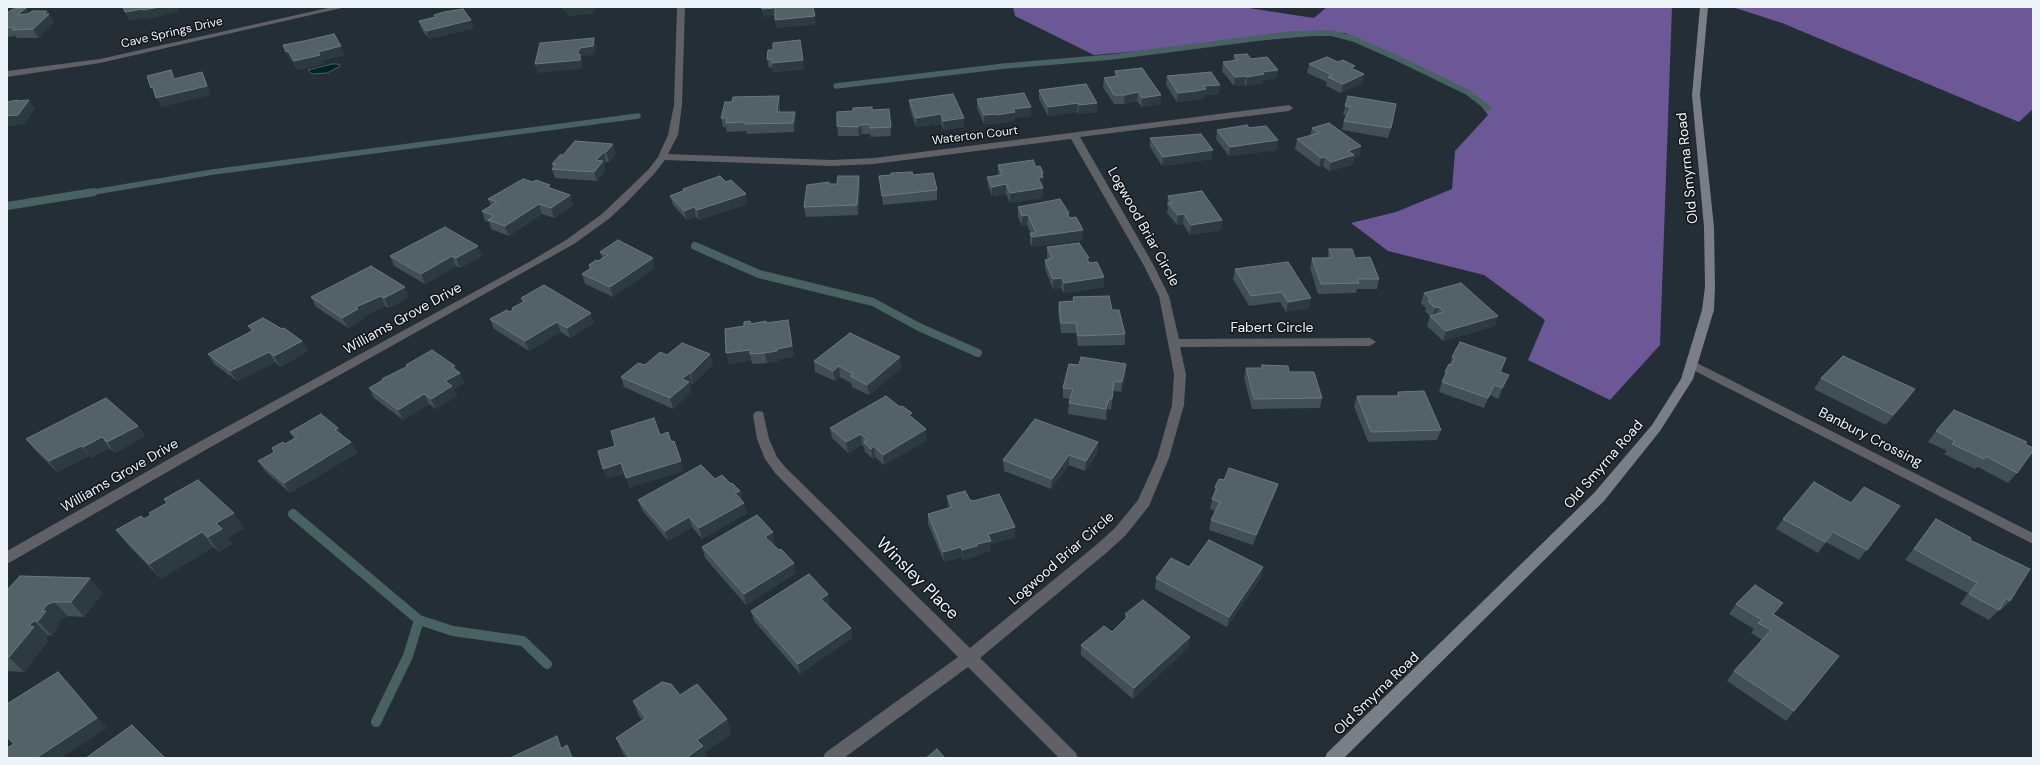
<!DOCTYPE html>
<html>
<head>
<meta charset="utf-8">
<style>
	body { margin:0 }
	#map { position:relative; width:2040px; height:765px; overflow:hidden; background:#232e36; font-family:"DM Sans",sans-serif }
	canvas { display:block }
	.frame { position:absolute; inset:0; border:8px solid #edf4fa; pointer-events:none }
</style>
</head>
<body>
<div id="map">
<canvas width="2040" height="765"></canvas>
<div class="frame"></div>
</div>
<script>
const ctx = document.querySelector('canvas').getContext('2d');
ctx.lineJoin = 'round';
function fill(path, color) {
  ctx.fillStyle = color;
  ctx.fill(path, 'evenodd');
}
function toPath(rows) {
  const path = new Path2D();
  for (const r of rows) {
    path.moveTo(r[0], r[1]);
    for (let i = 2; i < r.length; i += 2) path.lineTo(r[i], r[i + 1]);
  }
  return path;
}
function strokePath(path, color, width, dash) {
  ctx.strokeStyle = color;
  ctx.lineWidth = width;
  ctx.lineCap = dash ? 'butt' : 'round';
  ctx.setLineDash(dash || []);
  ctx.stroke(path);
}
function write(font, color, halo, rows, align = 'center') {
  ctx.font = font + ' "DM Sans",sans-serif';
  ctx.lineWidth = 3;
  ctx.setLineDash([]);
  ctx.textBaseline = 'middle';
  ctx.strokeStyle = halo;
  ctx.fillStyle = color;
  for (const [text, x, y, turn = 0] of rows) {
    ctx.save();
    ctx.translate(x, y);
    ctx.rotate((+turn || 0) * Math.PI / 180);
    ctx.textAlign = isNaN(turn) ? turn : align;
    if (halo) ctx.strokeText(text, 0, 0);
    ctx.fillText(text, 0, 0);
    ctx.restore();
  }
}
const forest = toPath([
	[1013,7,1242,7,1314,18,1327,7,1672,7,1660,345,1610,400,1528,360,1545,320,1484,275,1388,251,1351,223,1396,212,1452,189,1455,151,1488,115,1473,95,1345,33,1094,55,1015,16],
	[1732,7,2033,7,2033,109,2019,122,1782,23]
]);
const water = toPath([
	[332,64,337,64,340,65,339,67,327,73,312,74,308,70,332,64]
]);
const streamFar2 = toPath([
	[836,86,1005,66,1112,57,1290,34,1331,33,1354,39,1401,60,1467,92,1488,108],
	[88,193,213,172,638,116]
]);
const streamFar1 = toPath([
	[7,206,94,192],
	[695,246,759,274,873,302,919,327,978,353]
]);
const stream = toPath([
	[293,514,419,620,453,631,523,641,547,664],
	[376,722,408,656,419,620]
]);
const street = toPath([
	[332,7,346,7,100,63,7,77,7,71,100,59,332,7],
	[677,7,685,7,682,105,678,135,668,154,832,160,874,158,1289,105,1293,108,1289,111,1080,137,1153,264,1169,296,1179,339,1370,338,1376,342,1370,346,1180,347,1186,374,1184,405,1169,458,1149,506,1125,536,1105,554,980,658,1076,753,1078,758,1059,758,968,667,844,758,823,758,825,753,958,657,775,473,765,459,757,439,753,415,755,412,759,411,763,412,769,439,777,457,785,467,970,648,1095,546,1115,528,1138,500,1157,458,1172,405,1174,374,1159,296,1143,264,1071,139,874,164,832,166,665,160,654,174,628,201,610,218,574,244,209,448,7,564,7,551,199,442,529,262,566,240,602,214,648,170,658,157,668,135,674,105,677,7],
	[1693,361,2033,533,2033,544,1689,368,1687,365,1689,362,1693,361]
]);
const secondary = toPath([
	[1700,7,1708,7,1700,95,1714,227,1715,287,1714,310,1693,379,1660,431,1604,501,1344,758,1325,758,1327,753,1594,493,1652,425,1681,379,1702,310,1705,287,1704,227,1692,95,1700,7]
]);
const wall = toPath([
	[26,8,29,14,47,11,54,22,38,38,17,38,16,36,7,37,7,13],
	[434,15,474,28,429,39,422,30,419,21,435,17],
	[283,45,345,55,322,60,323,64,298,70,292,60,290,60],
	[768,50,804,69,773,72,772,67,769,68,767,59],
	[1234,55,1251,59,1277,78,1263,80,1263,83,1246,86,1244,85,1234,86,1222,71,1223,62,1233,61],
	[1309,64,1355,70,1364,74,1362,83,1341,93,1326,86,1327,82,1307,73],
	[1115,71,1161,95,1160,104,1142,107,1137,101,1124,104,1114,104,1103,87,1104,78,1114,77],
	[1167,76,1219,94,1205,95,1204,98,1195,100,1177,102,1166,85],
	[1086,84,1097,112,1078,114,1077,112,1048,116,1039,99,1039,90],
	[1348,96,1391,128,1388,138,1342,130,1344,121,1346,115,1343,115],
	[977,99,1031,116,1015,118,1015,121,996,124,996,123,984,124,977,108],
	[909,100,964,118,964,127,944,130,941,124,916,127,910,109],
	[780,105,780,112,796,121,794,132,747,134,746,131,727,132,726,127,723,127,721,118],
	[889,109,891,136,871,137,870,134,862,134,859,136,838,136,837,126,872,110],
	[1249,128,1278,140,1277,150,1229,156,1216,139,1217,130],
	[1312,128,1361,146,1359,156,1354,158,1352,165,1340,168,1329,171,1323,166,1319,167,1295,149,1297,139,1310,136],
	[1150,138,1212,159,1162,166,1150,147],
	[575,141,616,153,609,162,606,162,604,164,605,170,597,181,555,178,552,169,553,168,552,164,563,155],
	[998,165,1036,167,1043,173,1043,198,1010,203,1006,194,992,196,988,186,987,177,998,175],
	[913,175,937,190,937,200,883,205,879,176],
	[726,182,747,204,699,220,696,217,687,220,673,205,670,196,683,191,683,189],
	[829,182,829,184,860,185,858,215,806,217,804,207],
	[552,189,570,195,573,205,554,218,542,214,509,236,491,229,489,222,485,221,482,211,491,206,488,199],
	[1168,196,1222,220,1221,230,1190,235,1183,224,1177,225,1167,213,1168,207,1167,205],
	[1018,207,1069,217,1083,230,1083,240,1032,247,1030,243,1030,233,1031,233,1027,225,1022,226,1018,217],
	[1047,247,1089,262,1104,277,1104,287,1064,293,1061,288,1053,289,1045,269,1045,260,1048,259,1047,257],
	[1329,249,1355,258,1379,279,1377,289,1357,289,1356,293,1318,294,1310,268,1312,258,1327,258],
	[600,252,655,268,613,297,585,284,582,274,590,269,589,265,598,261,602,259],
	[390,256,482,256,460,268,456,266,425,284,394,266],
	[1288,262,1309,308,1286,312,1280,302,1249,306,1233,279,1235,269],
	[371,266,409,297,389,308,385,306,362,317,363,319,348,328,316,307,311,297],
	[1424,293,1498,316,1495,326,1443,341,1427,326,1430,316,1425,311,1426,308,1421,303],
	[1073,297,1112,310,1125,334,1125,345,1078,346,1076,333,1061,333,1058,312,1059,302,1073,301],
	[521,298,594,323,570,338,561,332,529,351,494,329,490,319,513,310,512,308,522,303],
	[766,323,790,330,794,357,779,359,779,361,767,363,752,364,751,360,729,364,744,326,751,324],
	[248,326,302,341,308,351,280,367,275,362,237,381,214,364,208,354,251,331],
	[667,355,713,364,693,384,692,383,690,385,691,392,673,409,624,387,621,377],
	[1452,357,1502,368,1501,372,1505,385,1498,399,1490,395,1484,408,1439,392,1445,372,1450,364],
	[814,361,901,368,869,395,852,387,851,383,840,377,835,381,815,372],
	[406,365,455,366,457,371,460,373,464,383,454,389,457,396,436,409,429,404,403,420,374,398,369,388,383,381,382,379,407,367],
	[1262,365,1289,372,1322,398,1320,408,1252,409,1244,378,1246,368,1261,368],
	[1126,374,1121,392,1113,391,1111,410,1108,409,1106,420,1068,414,1069,403,1070,399,1063,398,1063,388],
	[1821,378,1915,389,1908,400,1886,425,1814,389],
	[1398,392,1441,430,1437,440,1368,442,1354,406,1357,396,1397,396],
	[912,418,927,440,884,465,875,457,873,459,865,452,864,447,862,445,848,453,832,438,830,428],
	[138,426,145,436,115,453,109,448,91,458,89,456,57,472,34,449,26,439],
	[338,428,343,436,357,453,290,493,265,471,258,461,273,453,274,451,272,448,285,444,294,439,290,432],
	[1936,431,2025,444,2017,473,2008,483,1978,467,1975,469,1944,454,1947,451,1928,442],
	[1098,452,1085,471,1069,465,1051,489,1004,471,1003,460],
	[715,479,731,484,740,491,742,500,747,513,702,539,692,527,668,541,642,510,638,500],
	[1224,480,1278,484,1275,494,1253,545,1209,530,1211,520,1215,511,1210,509,1212,499,1214,495,1215,487],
	[947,496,970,500,1015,527,1015,537,991,544,991,551,978,554,978,556,963,560,962,557,944,562,928,524,928,514,949,508,948,506],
	[1851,503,1900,506,1859,560,1826,542,1818,553,1776,529,1783,519],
	[144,519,244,528,228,538,232,544,219,552,213,547,161,579,128,545,116,530],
	[1936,519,1970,540,2010,601,2000,611,1999,610,1989,620,1960,604,1968,593,1905,560],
	[775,542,772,544,779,550,796,573,746,605,705,558,702,547],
	[1189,567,1261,577,1227,627,1155,589,1156,578],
	[7,590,103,593,84,617,68,616,61,619,58,624,59,626,52,636,48,635,46,639,48,641,24,672,7,671],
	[828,594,829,605,828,606,851,628,852,638,800,674,754,621,751,611],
	[1736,604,1774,615,1839,656,1786,721,1727,681,1734,671,1762,640,1751,633,1754,629,1729,614],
	[1125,614,1189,647,1133,699,1081,655,1081,645,1112,632,1125,619],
	[680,695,727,719,731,734,705,752,707,758,626,758,622,752,616,738,642,720,639,716,633,701]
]);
const shadedWall = toPath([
	[160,7,178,7,179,11,158,17,148,19,147,17,129,21,125,12,143,9],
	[562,7,595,7,595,9,593,14,568,16,566,10,563,11],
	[26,8,31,17,17,15],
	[775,8,776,16,763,17,762,9],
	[47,11,54,22,38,38,33,29,43,14],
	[815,16,816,25,776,28,775,20],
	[471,20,474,28,429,39,426,31],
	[594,38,596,47,595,55,582,56,582,58,583,62,582,69,538,73,535,64,577,54,580,48],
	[341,46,345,55,322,60,323,64,298,70,294,61,318,52],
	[288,51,292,60,290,60,286,52],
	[803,60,804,69,773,72,772,63],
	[1278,70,1277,78,1263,80,1263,83,1246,86,1247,77,1262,72],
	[202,72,206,81,211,95,162,107,156,98],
	[1364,74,1362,83,1341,93,1343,84],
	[1246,76,1244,85,1234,86,1235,77],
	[1220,85,1219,94,1205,95,1204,98,1195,100,1177,102,1178,93,1204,86],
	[153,87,156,97,151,88],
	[1138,92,1137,101,1124,104,1125,95],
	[1161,95,1160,104,1142,107,1142,98],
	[779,96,780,105,778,121,777,112],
	[29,100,35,109,24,124,7,127,7,116],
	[1078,103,1077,112,1048,116,1048,107],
	[1097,103,1097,112,1078,114,1079,105],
	[1031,107,1031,116,1015,118,1015,121,996,124,996,115,1013,109],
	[795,112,796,121,794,132,793,123],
	[941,114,941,124,916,127,916,118],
	[996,114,996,123,984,124,984,115],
	[964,118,964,127,944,130,943,121],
	[861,125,862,134,859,136,858,127],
	[1278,140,1277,150,1229,156,1230,147],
	[613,144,616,153,609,162,606,152],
	[1361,146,1359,156,1354,158,1352,165,1329,171,1331,162,1348,151],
	[1213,150,1212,159,1162,166,1163,157],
	[604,152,606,162,604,164,605,170,597,181,594,172,596,160],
	[1325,157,1323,166,1319,167,1321,158],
	[859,176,860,185,858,215,857,205],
	[1043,177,1043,187,1038,188,1038,178],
	[1006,184,1006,194,992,196,992,187],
	[550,185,554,195,547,187],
	[1043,188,1043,198,1010,203,1010,193],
	[746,194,747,204,699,220,697,210],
	[570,195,573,205,554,218,551,208],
	[539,204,542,214,509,236,505,226],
	[694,207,696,217,687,220,684,211],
	[1184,214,1183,224,1177,225,1178,215],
	[1028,215,1027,225,1022,226,1022,216],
	[1222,220,1221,230,1190,235,1191,225],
	[1083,230,1083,240,1032,247,1032,237],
	[478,246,482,256,460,268,456,258],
	[452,256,456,266,425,284,421,274],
	[653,258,655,268,613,297,610,287],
	[1104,277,1104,287,1064,293,1064,283],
	[1062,278,1061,288,1053,289,1053,279],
	[405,287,409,297,389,308,384,298],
	[381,296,385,306,362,317,363,319,348,328,342,318,356,307],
	[1311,298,1309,308,1286,312,1288,302],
	[1439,307,1435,317,1432,318,1435,308],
	[591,313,594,323,570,338,567,328],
	[1498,316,1495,326,1443,341,1446,331],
	[557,322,561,332,529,351,525,341],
	[790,330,794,357,779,359,779,361,767,363,765,353,777,349],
	[302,341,308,351,280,367,274,356],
	[750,350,751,360,729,364,726,353],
	[269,352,275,362,237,381,230,371],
	[710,354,713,364,693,384,691,373],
	[900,357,901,368,869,395,867,385],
	[1126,364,1126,374,1121,392,1122,382],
	[455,366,458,374,460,373,464,383,454,389,457,396,436,409,431,399,445,381,452,367],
	[839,366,840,377,835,381,833,371],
	[689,373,692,383,690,385,691,392,673,409,670,398,682,379],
	[1509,375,1505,385,1498,399,1502,388],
	[1494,385,1490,395,1484,408,1488,398],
	[1915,389,1908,400,1886,425,1893,415],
	[424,394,429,404,403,420,398,410],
	[1109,399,1108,409,1106,420,1106,409],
	[138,426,145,436,115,453,107,442],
	[338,428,344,438,335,430],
	[926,429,927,440,884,465,883,455],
	[861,434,862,445,848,453,846,442],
	[102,437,109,448,91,458,83,447],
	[351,442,357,453,290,493,284,483],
	[1098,442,1098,452,1085,471,1086,461],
	[81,446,89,456,57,472,49,461],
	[874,446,875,457,873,459,871,449],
	[1069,455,1069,465,1051,489,1052,479],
	[681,461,684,471,629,488,626,478],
	[621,463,625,474,607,479,603,469],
	[1278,484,1275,494,1253,545,1256,535],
	[740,491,742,501,735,493],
	[744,503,747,513,702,539,699,528],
	[234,513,244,528,228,538,232,544,219,552,208,537,216,523],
	[689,517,692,527,668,541,665,531],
	[1015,527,1015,537,991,544,991,551,978,554,978,556,963,560,962,550,977,544,988,534],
	[202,532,213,547,161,579,149,564],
	[773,532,775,542,767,548,765,537],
	[961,547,962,557,944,562,943,552],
	[794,563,796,573,746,605,744,594],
	[1263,567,1261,577,1227,627,1229,617],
	[90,578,103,593,84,617,71,602],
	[828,594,829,605,823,609,821,599],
	[54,602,68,616,61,619,58,624,59,626,52,636,38,621,42,611,48,604],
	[34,621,48,635,46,639,48,641,24,672,9,657,29,626],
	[851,628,852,638,800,674,798,664],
	[1190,637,1189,647,1133,699,1134,688],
	[58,672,68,682,107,728,62,758,36,758],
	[727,719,731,734,705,752,707,758,686,758,697,740],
	[7,736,11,739,7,742],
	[557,736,564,751,561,749],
	[567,745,574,758,572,758]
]);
const building = toPath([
	[123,7,160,7,143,10,143,9,125,12,123,7],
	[761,7,813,7,815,16,775,20,775,8,762,9,761,7],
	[26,8,17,15,28,14,32,11,47,11,43,14,49,14,33,29,12,30,15,27,7,28,7,13,13,9,26,8],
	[463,9,471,20,426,31,419,21,436,17,434,15,444,12,463,9],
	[334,34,341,46,318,52,320,55,294,61,288,51,286,52,283,45,304,41,334,34],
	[594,38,593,46,580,48,577,54,580,54,580,60,535,64,540,43,594,38],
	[800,40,803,60,772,63,771,59,767,59,768,50,773,50,773,43,800,40],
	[1247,54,1251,59,1267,57,1278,70,1262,72,1264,74,1247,77,1246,76,1235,77,1223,62,1238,60,1234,55,1247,54],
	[1327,57,1338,62,1343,60,1355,66,1351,68,1364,74,1343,84,1328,77,1332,75,1309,64,1327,57],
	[1142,68,1161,95,1142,98,1138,92,1125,95,1114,95,1104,78,1118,76,1115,71,1142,68],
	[171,70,174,79,202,72,207,86,156,98,153,87,151,88,147,76,171,70],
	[1211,72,1220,85,1204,86,1206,89,1196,91,1178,93,1167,76,1211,72],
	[1086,84,1097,103,1079,105,1078,103,1048,107,1039,90,1086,84],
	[1024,93,1031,107,1013,109,1015,112,996,115,996,114,984,115,977,99,1024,93],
	[953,94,964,118,943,121,941,114,916,118,909,100,953,94],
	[779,96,777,112,795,112,793,123,745,124,745,122,726,123,727,118,721,118,725,102,732,102,733,97,779,96],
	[1348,96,1396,104,1391,128,1344,121,1351,107,1345,106,1348,96],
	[17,100,16,101,29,100,18,115,7,116,7,102,17,100],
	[872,107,872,110,889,109,891,127,870,128,870,124,861,125,858,127,837,126,837,112,853,111,853,108,872,107],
	[1329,123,1361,146,1348,151,1354,155,1331,162,1325,157,1321,158,1297,139,1319,133,1312,128,1329,123],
	[1247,125,1249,128,1266,126,1278,140,1230,147,1217,130,1247,125],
	[1201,134,1213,150,1163,157,1150,138,1201,134],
	[575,141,613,144,606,152,604,152,596,160,603,161,594,172,552,169,556,164,552,164,560,155,563,155,575,141],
	[1033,160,1036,167,1040,166,1043,173,1041,173,1043,177,1038,178,1043,188,1010,193,1006,184,992,187,987,177,1002,175,998,165,1033,160],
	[912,172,913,175,933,173,937,190,882,196,879,176,891,175,891,173,912,172],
	[720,176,726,182,731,180,746,194,697,210,694,207,684,211,670,196,685,190,683,189,720,176],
	[838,176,859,176,857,205,804,207,807,185,829,182,829,184,837,184,838,176],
	[523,179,533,182,536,180,550,185,547,187,570,195,551,208,539,204,505,226,488,220,494,216,482,211,497,202,488,199,523,179],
	[1202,191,1222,220,1191,225,1184,214,1178,215,1168,203,1172,203,1168,196,1202,191],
	[1060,199,1069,213,1067,213,1070,218,1076,217,1083,230,1032,237,1030,233,1036,233,1028,215,1022,216,1018,207,1060,199],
	[445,227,478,246,456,258,452,256,421,274,390,256,445,227],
	[618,240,653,258,610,287,582,274,591,268,589,265,596,260,598,261,608,255,600,252,618,240],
	[1079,243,1089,258,1087,258,1089,263,1097,262,1104,277,1064,283,1062,278,1053,279,1045,260,1052,258,1047,247,1079,243],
	[1329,249,1352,249,1355,258,1370,257,1379,279,1357,279,1359,283,1321,284,1312,258,1332,258,1329,249],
	[1288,262,1311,298,1288,302,1282,292,1251,296,1235,269,1288,262],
	[371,266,405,287,384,298,381,296,356,307,358,309,342,318,311,297,371,266],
	[1461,283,1498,316,1446,331,1430,316,1444,312,1439,307,1435,308,1428,301,1431,300,1424,293,1461,283],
	[544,285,591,313,567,328,557,322,525,341,490,319,507,310,510,312,513,310,512,308,525,301,521,298,544,285],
	[1109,296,1112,310,1119,310,1125,334,1078,336,1076,323,1061,323,1059,302,1074,301,1073,297,1109,296],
	[263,318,282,329,284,328,302,341,274,356,269,352,230,371,208,354,254,330,248,326,263,318],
	[788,320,792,346,777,349,777,351,765,353,750,354,750,350,726,353,725,329,744,326,744,322,750,321,751,324,766,321,766,323,788,320],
	[850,333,900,357,867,385,850,376,853,374,839,366,833,371,814,361,850,333],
	[1460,342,1506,358,1500,372,1509,375,1502,388,1494,385,1488,398,1442,382,1447,372,1445,372,1449,364,1451,365,1455,358,1452,357,1460,342],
	[682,343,710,354,691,373,689,373,682,379,689,382,670,398,621,377,638,363,645,365,660,352,667,355,682,343],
	[432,350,455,366,452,367,460,373,445,381,452,386,431,399,424,394,398,410,369,388,383,380,382,379,408,366,406,365,432,350],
	[1843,356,1915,389,1893,415,1821,378,1843,356],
	[1081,357,1126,364,1122,382,1114,381,1112,399,1109,399,1106,409,1069,403,1073,389,1063,388,1069,364,1079,365,1081,357],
	[1262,365,1288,366,1289,372,1314,372,1322,398,1254,399,1246,368,1262,368,1262,365],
	[1424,391,1441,430,1371,432,1357,396,1399,396,1398,392,1424,391],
	[886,396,900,407,902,406,912,413,909,415,926,429,883,455,874,446,871,449,864,442,867,440,861,434,846,442,830,428,886,396],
	[106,398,138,426,107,442,102,437,83,447,81,446,49,461,26,439,106,398],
	[1954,410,2027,442,2025,444,2033,448,2033,451,2017,473,1986,456,1984,459,1952,444,1955,441,1936,431,1954,410],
	[321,414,338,428,335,430,351,442,284,483,258,461,273,453,274,451,272,448,283,442,285,444,297,437,290,432,321,414],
	[654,418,660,435,668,432,671,442,674,441,681,461,626,478,621,463,603,469,598,451,615,446,611,431,654,418],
	[1035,419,1098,442,1086,461,1069,455,1052,479,1003,460,1035,419],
	[701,465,715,479,722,475,731,484,732,483,740,491,735,493,744,503,699,528,689,517,665,531,638,500,701,465],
	[1229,468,1278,484,1256,535,1211,520,1220,502,1212,499,1217,488,1215,487,1219,479,1224,480,1229,468],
	[198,480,234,513,216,523,222,529,208,537,202,532,149,564,116,530,141,516,144,519,151,515,149,513,167,503,164,499,198,480],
	[1814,482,1851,503,1864,487,1900,506,1867,550,1833,532,1825,542,1783,519,1814,482],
	[965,491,970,500,973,501,999,494,1015,527,988,534,991,541,977,544,977,546,962,550,961,547,943,552,928,514,952,507,947,496,965,491],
	[757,515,773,532,765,537,779,550,781,549,794,563,744,594,702,547,757,515],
	[1936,519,1971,538,1970,540,2030,569,2010,601,2006,598,1999,610,1969,594,1977,583,1914,549,1936,519],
	[1209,540,1263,567,1229,617,1156,578,1171,558,1189,567,1209,540],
	[809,574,828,594,821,599,851,628,798,664,751,611,809,574],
	[20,576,90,578,71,602,54,602,48,604,42,611,46,611,38,621,34,621,29,626,34,627,9,657,7,657,7,590,20,576],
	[1755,585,1783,603,1773,614,1839,656,1794,711,1734,671,1771,630,1758,623,1762,620,1736,604,1755,585],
	[1143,600,1190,637,1134,688,1081,645,1104,626,1112,632,1128,616,1125,614,1143,600],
	[58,672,97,718,36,758,7,758,7,748,14,744,7,737,7,704,58,672],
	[662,682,671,684,680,695,697,684,727,719,697,740,703,746,686,758,630,758,616,738,646,718,633,701,662,682],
	[132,725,165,758,86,758,132,725],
	[557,736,561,749,567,745,572,758,510,758,557,736],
	[937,749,945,758,926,758,937,749]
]);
const farStreetnames = [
	["Cave Springs Drive",172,33,-13],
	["Waterton Court",975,136,-7]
];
const streetNames = [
	["Old Smyrna Road",1688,168,-96],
	["Logwood Briar Circle",1143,227,61],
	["Williams Grove Drive",403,319,-29],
	["Fabert Circle",1272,328],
	["Banbury Crossing",1870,438,27],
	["Old Smyrna Road",1604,465,-49],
	["Williams Grove Drive",120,476,-30],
	["Logwood Briar Circle",1062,559,-41],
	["Old Smyrna Road",1377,694,-44]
];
const nearStreetnames = [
	["Winsley Place",917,579,45]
];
fill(forest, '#6c5797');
fill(water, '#002420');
strokePath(water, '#476261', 1);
strokePath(streamFar2, '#476261', 5.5);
strokePath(streamFar1, '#476261', 8);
strokePath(stream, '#476261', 10);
fill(street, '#5f6166');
fill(secondary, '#7a7e87');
fill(wall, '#415054');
fill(shadedWall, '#2d3b41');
fill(building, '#536266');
strokePath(building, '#6c797d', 1);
write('12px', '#edf4fa', '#111619', farStreetnames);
write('14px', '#edf4fa', '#111619', streetNames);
write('17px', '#edf4fa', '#111619', nearStreetnames);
</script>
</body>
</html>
